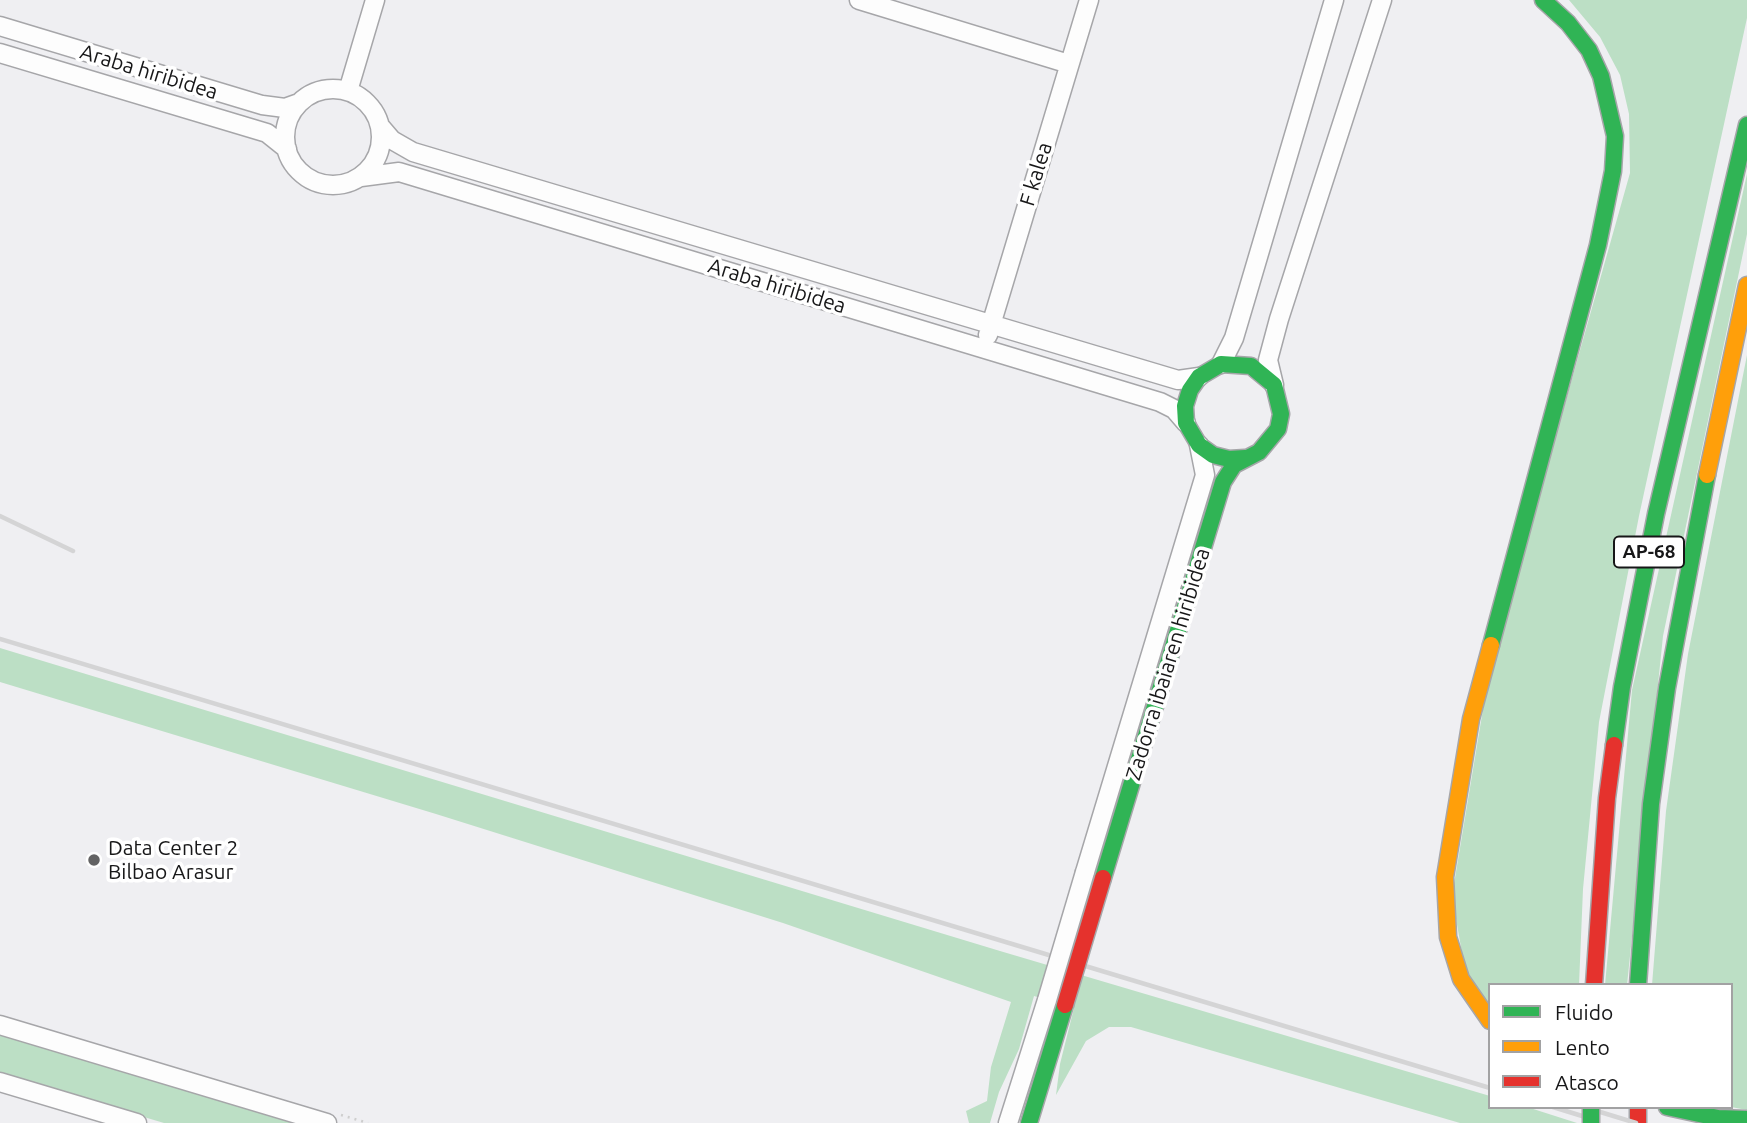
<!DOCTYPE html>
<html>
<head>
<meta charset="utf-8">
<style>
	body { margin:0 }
	#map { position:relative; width:1747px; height:1123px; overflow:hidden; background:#efeff2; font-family:Ubuntu,sans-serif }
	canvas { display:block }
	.legend { position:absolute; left:1488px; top:983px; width:245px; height:126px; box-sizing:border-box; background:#fff; border:2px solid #a2a2a3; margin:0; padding:9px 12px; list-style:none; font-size:21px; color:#171718 }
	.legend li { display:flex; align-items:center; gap:14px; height:35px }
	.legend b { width:35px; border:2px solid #a2a2a3 }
</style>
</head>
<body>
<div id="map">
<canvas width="1747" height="1123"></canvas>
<ul class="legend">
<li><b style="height:9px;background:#30b455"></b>Fluido</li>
<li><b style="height:9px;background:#ff9f0a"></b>Lento</li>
<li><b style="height:9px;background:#e5322d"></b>Atasco</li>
</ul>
</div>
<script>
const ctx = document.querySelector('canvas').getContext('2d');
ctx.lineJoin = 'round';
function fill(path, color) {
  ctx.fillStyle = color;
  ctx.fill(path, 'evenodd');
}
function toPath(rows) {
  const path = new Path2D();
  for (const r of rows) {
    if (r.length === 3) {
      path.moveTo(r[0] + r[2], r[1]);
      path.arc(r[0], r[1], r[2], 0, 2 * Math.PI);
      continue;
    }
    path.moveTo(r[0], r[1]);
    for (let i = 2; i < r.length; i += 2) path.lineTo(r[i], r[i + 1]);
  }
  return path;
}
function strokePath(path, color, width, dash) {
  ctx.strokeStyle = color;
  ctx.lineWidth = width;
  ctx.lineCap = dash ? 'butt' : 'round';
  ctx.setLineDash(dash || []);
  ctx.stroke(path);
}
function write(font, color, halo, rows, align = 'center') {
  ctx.font = font + ' Ubuntu,sans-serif';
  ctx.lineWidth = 7;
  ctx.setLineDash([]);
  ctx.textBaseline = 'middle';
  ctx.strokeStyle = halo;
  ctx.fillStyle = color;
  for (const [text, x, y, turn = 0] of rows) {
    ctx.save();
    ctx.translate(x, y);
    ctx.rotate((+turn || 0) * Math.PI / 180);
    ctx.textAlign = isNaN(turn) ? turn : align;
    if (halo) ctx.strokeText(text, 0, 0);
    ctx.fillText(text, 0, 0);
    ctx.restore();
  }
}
const green = toPath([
	[1569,0,1747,0,1747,18,1639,516,1599,722,1583,889,1579,985,1490,985,1490,1010,1465,970,1452,896,1489,673,1630,173,1629,114,1620,75,1600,37],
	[1747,174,1747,234,1663,636,1627,985,1605,985,1632,690],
	[1747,355,1747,1110,1731,1107,1731,985,1652,985,1666,811,1688,654],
	[0,648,1000,951,1490,1096,1490,1107,1527,1107,1577,1123,1460,1123,1131,1027,1109,1027,1086,1041,1056,1095,1060,1064,1074,1008,1034,996,1019,1049,999,1092,990,1123,969,1123,966,1111,987,1101,991,1067,1011,1002,783,923,436,814,0,682],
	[0,1034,296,1123,164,1123,0,1074]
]);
const path = toPath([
	[341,1115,368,1123]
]);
const street = toPath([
	[859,0,1069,64],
	[0,26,262,105,285,108,299,103],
	[0,53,267,133,287,149],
	[333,137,48],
	[348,91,375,0],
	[380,126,392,140,413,152,1178,380,1199,377],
	[361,177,399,172,1160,402,1174,409,1186,423],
	[988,335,1089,0],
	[1221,364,1234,338,1334,0],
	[1274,385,1268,360,1279,319,1382,0],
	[1085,872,1205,475,1199,445],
	[0,1025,327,1123],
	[0,1082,137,1123],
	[1008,1123,1047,1000]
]);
const fast = toPath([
	[1491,645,1598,245,1613,171,1615,136,1601,76,1589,50,1568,23,1543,0],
	[1614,745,1622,687,1656,514,1747,125],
	[1103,878,1223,482,1234,465,1259,452,1278,429,1281,414,1274,385,1251,366,1221,364,1199,377,1190,390,1185,406,1186,423,1199,445,1213,455,1229,459,1245,458],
	[1638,985,1651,804,1667,688,1707,475],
	[1667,1107,1718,1118,1747,1119],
	[1029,1123,1065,1005]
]);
const slow = toPath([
	[1707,475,1747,285],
	[1490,1021,1461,979,1448,937,1445,877,1471,719,1491,645]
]);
const jam = toPath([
	[1594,985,1607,798,1614,745],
	[1638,1107,1638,1123]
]);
const rail = toPath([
	[0,516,73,551],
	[0,639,1490,1088],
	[1553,1107,1595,1120],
	[1584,1107,1636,1123]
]);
const streetBridge = toPath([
	[1047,1000,1085,872]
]);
const fastBridge = toPath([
	[1591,1107,1591,1123]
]);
const jamBridge = toPath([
	[1065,1005,1103,878]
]);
const markers = [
	[94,860,7,"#636364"]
];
const shields = [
	[1649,552,70]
];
const shieldNames = [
	["AP-68",1649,552]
];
const streetNames = [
	["Araba hiribidea",149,72,17],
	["F kalea",1036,174,-73],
	["Araba hiribidea",777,286,17],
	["Zadorra ibaiaren hiribidea",1168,664,-73]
];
const poiNames = [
	["Data Center 2",108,848],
	["Bilbao Arasur",108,872]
];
fill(green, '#bcdfc5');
strokePath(street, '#a6a6a9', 21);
strokePath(fast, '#a6a6a9', 19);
strokePath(slow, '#a6a6a9', 19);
strokePath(jam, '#a6a6a9', 19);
strokePath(path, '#cecece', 2.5, [2, 5]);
strokePath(street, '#fdfdfd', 18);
strokePath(fast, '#30b455', 16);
strokePath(slow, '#ff9f0a', 16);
strokePath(jam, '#e5322d', 16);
strokePath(rail, '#d4d4d5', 4.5);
strokePath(streetBridge, '#a6a6a9', 21, []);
strokePath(fastBridge, '#a6a6a9', 19, []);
strokePath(jamBridge, '#a6a6a9', 19, []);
strokePath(streetBridge, '#fdfdfd', 18);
strokePath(fastBridge, '#30b455', 16);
strokePath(jamBridge, '#e5322d', 16);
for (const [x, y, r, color] of markers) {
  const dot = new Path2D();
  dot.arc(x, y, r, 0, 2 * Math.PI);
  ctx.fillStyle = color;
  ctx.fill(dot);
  strokePath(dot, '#fff', 2.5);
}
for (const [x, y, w] of shields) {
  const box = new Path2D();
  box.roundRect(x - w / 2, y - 15.5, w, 31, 5);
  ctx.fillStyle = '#fff';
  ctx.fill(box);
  strokePath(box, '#171718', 2);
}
write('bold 19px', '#171718', null, shieldNames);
write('21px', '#171718', '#fff', streetNames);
write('21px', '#171718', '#fff', poiNames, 'left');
</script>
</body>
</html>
